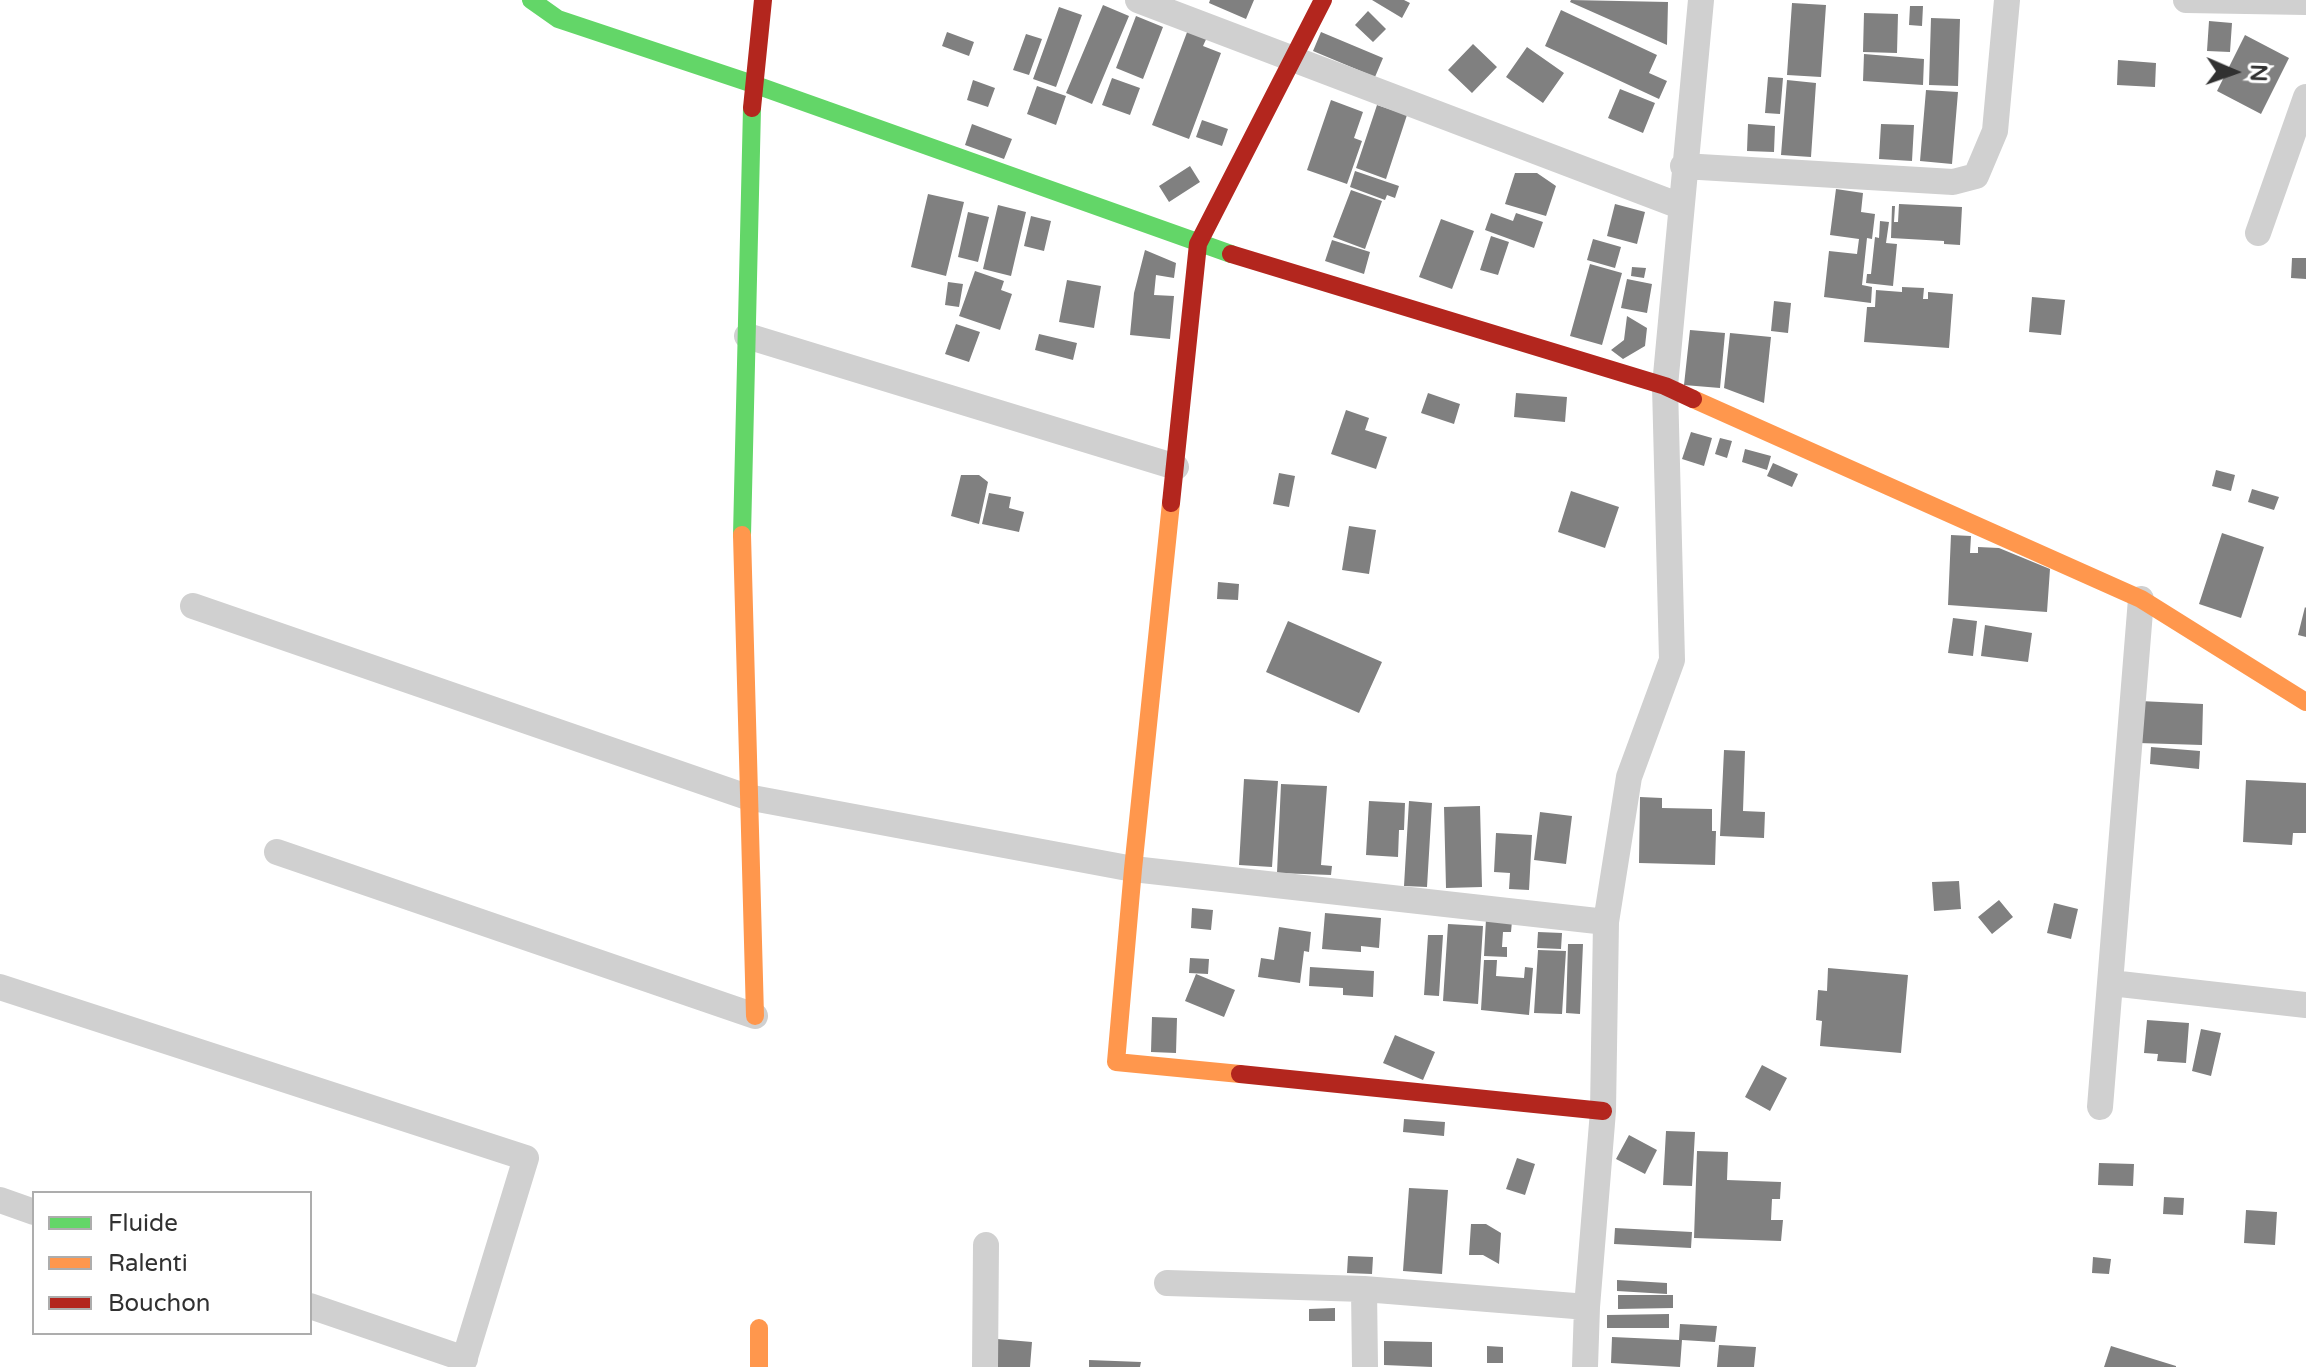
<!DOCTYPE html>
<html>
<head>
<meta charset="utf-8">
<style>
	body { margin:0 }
	#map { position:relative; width:2306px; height:1367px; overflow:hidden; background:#fff; font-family:"Varela Round",sans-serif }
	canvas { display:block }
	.legend { position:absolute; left:32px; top:1191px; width:280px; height:144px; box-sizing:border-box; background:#fff; border:2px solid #adadad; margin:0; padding:10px 14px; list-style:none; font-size:24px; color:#313131 }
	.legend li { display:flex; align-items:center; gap:16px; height:40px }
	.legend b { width:40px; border:2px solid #adadad }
	.north { position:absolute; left:2194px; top:32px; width:80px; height:80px; -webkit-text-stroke:6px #fff; paint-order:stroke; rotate:92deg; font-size:22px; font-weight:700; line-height:32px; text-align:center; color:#313131 }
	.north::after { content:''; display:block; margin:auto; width:28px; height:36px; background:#313131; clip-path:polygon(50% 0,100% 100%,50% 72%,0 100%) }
</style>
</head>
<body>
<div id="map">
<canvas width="2306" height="1367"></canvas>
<ul class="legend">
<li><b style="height:10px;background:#63d668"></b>Fluide</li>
<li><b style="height:10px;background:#ff974d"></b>Ralenti</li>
<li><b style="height:10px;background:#b3261e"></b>Bouchon</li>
</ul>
<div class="north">N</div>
</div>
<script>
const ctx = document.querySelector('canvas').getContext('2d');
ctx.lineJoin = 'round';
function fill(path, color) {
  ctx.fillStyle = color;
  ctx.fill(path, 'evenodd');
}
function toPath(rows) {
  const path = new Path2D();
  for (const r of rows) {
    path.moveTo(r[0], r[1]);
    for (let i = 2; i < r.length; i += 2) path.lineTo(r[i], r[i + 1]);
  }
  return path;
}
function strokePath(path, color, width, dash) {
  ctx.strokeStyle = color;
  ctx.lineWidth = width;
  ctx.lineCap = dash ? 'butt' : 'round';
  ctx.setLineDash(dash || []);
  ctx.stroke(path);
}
const building = toPath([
	[1210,0,1254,0,1246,19,1209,3],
	[1372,0,1404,0,1410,3,1402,18],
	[1571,0,1668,2,1667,45,1570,2],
	[1792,3,1826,5,1821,77,1787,75],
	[1103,5,1129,16,1092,104,1066,93],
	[1910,6,1923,6,1922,26,1909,25],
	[1059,7,1082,15,1056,87,1033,79],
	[1561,10,1657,55,1649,73,1667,81,1659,99,1545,46],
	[1368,11,1386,29,1373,42,1355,25],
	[1864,13,1898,14,1897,53,1863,52],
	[1136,16,1163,27,1143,79,1116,68],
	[1931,18,1960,19,1958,86,1929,85],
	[2209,21,2232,23,2230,52,2207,51],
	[1189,27,1208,35,1203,46,1221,53,1189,139,1152,125],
	[947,32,974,42,969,56,942,46],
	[1321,32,1383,58,1375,77,1313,51],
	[1026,34,1042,39,1029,75,1013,70],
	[2245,35,2289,58,2261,114,2217,91],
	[1473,44,1497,67,1472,93,1448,70],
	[1527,47,1564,73,1543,103,1506,77],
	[1864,54,1924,59,1923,85,1863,81],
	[2118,60,2156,63,2155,87,2117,85],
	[1768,77,1783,78,1780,114,1765,113],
	[1112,78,1140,88,1130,115,1102,105],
	[973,80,995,88,988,107,967,100],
	[1787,80,1816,83,1811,157,1781,155],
	[1037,86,1066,96,1056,125,1027,114],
	[1620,89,1655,103,1643,133,1608,118],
	[1926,90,1958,92,1952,164,1920,161],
	[1331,100,1363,112,1354,138,1362,141,1347,184,1307,170],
	[1377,105,1407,115,1386,179,1356,168],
	[1202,120,1228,129,1222,146,1196,137],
	[972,124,1012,139,1004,159,965,145],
	[1748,124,1775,126,1774,152,1747,151],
	[1881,124,1914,125,1912,161,1879,159],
	[1190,166,1200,182,1169,202,1159,186],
	[1355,171,1399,186,1395,198,1387,195,1385,200,1350,187],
	[1515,173,1537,173,1556,186,1546,216,1505,204],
	[1836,189,1863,193,1861,212,1875,214,1872,239,1867,238,1862,285,1872,287,1871,303,1824,297,1829,251,1857,254,1859,239,1830,235],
	[1351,190,1382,201,1365,249,1333,237],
	[928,194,964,202,946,276,911,267],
	[1615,204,1645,212,1637,244,1607,236],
	[1899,204,1962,207,1960,245,1944,244,1944,241,1891,238,1892,206,1895,206,1894,222,1898,222],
	[998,205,1026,212,1011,276,983,269],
	[968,212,989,217,978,262,958,257],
	[1491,213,1513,221,1516,213,1543,222,1534,248,1485,230],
	[1031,216,1051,221,1044,251,1024,246],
	[1441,219,1474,231,1452,289,1419,277],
	[1880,221,1889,222,1886,243,1897,244,1893,286,1866,283,1867,274,1871,274,1875,237,1879,238],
	[1491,236,1509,242,1498,275,1480,270],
	[1593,239,1621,247,1615,268,1587,260],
	[1332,240,1370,252,1364,274,1325,261],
	[1145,250,1176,263,1174,278,1156,275,1154,295,1174,296,1170,339,1130,335,1134,293],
	[2292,258,2306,258,2306,279,2291,278],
	[1590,264,1622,273,1602,345,1570,336],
	[1632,267,1646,268,1644,278,1631,276],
	[975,271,1004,281,1001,290,1012,294,1000,330,959,316],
	[1627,279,1652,284,1647,313,1621,308],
	[1067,280,1101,286,1094,328,1059,322],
	[948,282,963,284,959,307,945,305],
	[1902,287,1924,288,1923,299,1928,299,1928,292,1953,294,1949,348,1864,342,1867,307,1875,307,1876,290,1902,292],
	[2032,297,2065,300,2061,335,2029,332],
	[1774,301,1791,303,1788,333,1771,331],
	[1627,316,1647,328,1645,346,1623,359,1611,350,1624,340],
	[956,324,980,332,969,362,945,354],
	[1690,330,1725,333,1720,388,1684,385],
	[1730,333,1771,337,1764,403,1724,388],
	[1039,334,1077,343,1073,360,1035,350],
	[1428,393,1460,404,1454,424,1421,413],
	[1516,393,1567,397,1565,422,1514,417],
	[1346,410,1369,418,1365,430,1387,437,1376,469,1331,454],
	[1691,432,1712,438,1704,466,1682,459],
	[1720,438,1732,441,1727,458,1715,454],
	[1745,449,1771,456,1767,470,1742,462],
	[1773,463,1798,474,1792,487,1767,476],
	[2216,470,2235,475,2231,491,2212,486],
	[1279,473,1295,476,1289,507,1273,504],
	[961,475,979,475,988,482,979,524,951,516],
	[2252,489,2279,497,2274,510,2248,502],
	[1571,491,1619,507,1605,548,1558,532],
	[989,493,1011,497,1009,508,1024,512,1019,532,982,524],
	[1349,526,1376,530,1369,574,1342,570],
	[2222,533,2264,547,2241,618,2199,604],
	[1951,535,1971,536,1970,553,1978,553,1978,547,1999,548,2050,569,2047,612,1948,605],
	[1218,582,1239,584,1238,600,1217,599],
	[2305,607,2306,608,2306,637,2298,635],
	[1953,618,1977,621,1973,656,1948,653],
	[1288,621,1382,662,1359,713,1266,672],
	[1985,625,2032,633,2028,662,1981,656],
	[2140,701,2203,704,2202,745,2138,743],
	[2151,747,2200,751,2199,769,2150,764],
	[1724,750,1745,751,1743,811,1765,812,1764,838,1720,836],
	[1244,779,1278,781,1272,867,1239,865],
	[2246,780,2306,783,2306,833,2293,833,2292,845,2243,842],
	[1281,784,1327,786,1321,865,1332,866,1331,875,1277,873],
	[1640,797,1662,798,1662,808,1712,809,1712,831,1716,831,1715,865,1639,863],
	[1369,801,1405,803,1404,830,1399,830,1398,857,1366,855],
	[1409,801,1432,803,1427,887,1404,886],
	[1480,806,1482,887,1446,888,1444,807],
	[1540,812,1572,816,1566,864,1534,860],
	[1496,833,1532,835,1529,890,1509,889,1510,873,1494,872],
	[1959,881,1961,909,1934,911,1932,882],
	[1999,900,2013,917,1992,934,1978,917],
	[2054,903,2078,909,2071,939,2047,933],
	[1192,908,1213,910,1211,930,1191,928],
	[1325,913,1381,918,1379,948,1361,946,1361,952,1322,949],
	[1486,919,1512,921,1511,932,1503,932,1502,947,1507,947,1507,957,1484,956],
	[1448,924,1483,926,1478,1004,1443,1001],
	[1279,927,1311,932,1309,952,1304,951,1300,983,1258,977,1261,958,1274,960],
	[1538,932,1562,933,1561,949,1537,948],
	[1428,935,1443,935,1439,996,1424,995],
	[1568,944,1583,944,1580,1014,1566,1013],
	[1538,950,1566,951,1562,1014,1534,1013],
	[1190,958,1209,959,1208,974,1189,973],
	[1484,960,1497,960,1496,976,1524,978,1525,967,1533,968,1529,1015,1481,1010],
	[1310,967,1374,971,1373,997,1343,995,1343,988,1309,986],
	[1828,968,1908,975,1901,1053,1820,1046,1822,1021,1816,1020,1818,990,1827,991],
	[1196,974,1235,990,1224,1017,1185,1001],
	[1152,1017,1177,1018,1176,1053,1151,1052],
	[2147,1020,2189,1023,2186,1063,2157,1061,2158,1054,2144,1053],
	[2201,1029,2221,1033,2211,1076,2192,1071],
	[1395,1035,1435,1052,1423,1080,1383,1063],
	[1762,1065,1787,1078,1770,1111,1745,1097],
	[1404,1119,1445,1122,1444,1136,1403,1132],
	[1666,1131,1695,1132,1692,1186,1663,1185],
	[1629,1135,1657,1150,1645,1174,1616,1159],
	[1697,1151,1728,1152,1727,1180,1781,1182,1780,1199,1772,1199,1771,1220,1783,1220,1781,1241,1694,1238],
	[1517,1158,1535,1164,1525,1195,1506,1189],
	[2099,1163,2134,1164,2133,1186,2098,1185],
	[1409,1188,1448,1190,1442,1274,1403,1271],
	[2164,1197,2184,1198,2183,1215,2163,1214],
	[2246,1210,2277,1212,2275,1245,2244,1243],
	[1471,1224,1486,1224,1501,1233,1499,1264,1483,1255,1469,1255],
	[1615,1228,1692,1232,1691,1248,1614,1244],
	[1348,1256,1373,1257,1372,1274,1347,1273],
	[2093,1257,2111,1259,2109,1274,2092,1273],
	[1617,1280,1667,1283,1667,1294,1617,1291],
	[1618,1295,1673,1295,1673,1308,1618,1309],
	[1335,1308,1335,1321,1309,1321,1309,1309],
	[1669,1314,1669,1328,1607,1328,1607,1315],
	[1680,1324,1717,1326,1715,1342,1682,1340,1680,1367,1611,1363,1612,1337,1679,1340],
	[997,1339,1032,1342,1030,1367,996,1367],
	[1384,1341,1432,1342,1432,1367,1384,1365],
	[1719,1345,1756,1347,1754,1367,1717,1367],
	[1487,1346,1503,1347,1503,1363,1487,1363],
	[2111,1346,2176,1366,2176,1367,2104,1367],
	[1089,1360,1141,1362,1140,1367,1089,1367]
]);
const street = toPath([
	[1138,0,1680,206],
	[2186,0,2306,2],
	[1683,166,1953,182,1976,176,1995,131,2007,0],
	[2258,233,2306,97],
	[747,336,1176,467],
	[193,606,747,797,1133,869,1606,922],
	[277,852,755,1016],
	[2111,983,2306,1005],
	[0,987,526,1158,462,1367],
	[2100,1107,2141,599],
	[0,1200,34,1212],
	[1167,1283,1364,1289,1587,1307],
	[1364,1289,1365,1367],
	[310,1306,465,1359],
	[985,1367,986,1245],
	[1585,1367,1587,1307,1603,1111,1606,922,1629,777,1672,660,1665,386,1701,0]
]);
const fast = toPath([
	[531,0,558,19,753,84,1231,254],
	[742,535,752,108]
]);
const slow = toPath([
	[1693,399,2141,599,2306,702],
	[1171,503,1133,869,1116,1062,1240,1074],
	[742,535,755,1016],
	[759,1328,759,1367]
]);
const jam = toPath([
	[752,108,763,0],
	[1231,254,1665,386,1693,399],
	[1171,503,1198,244,1323,0],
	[1240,1074,1603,1111]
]);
fill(building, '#808080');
strokePath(street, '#d0d0d0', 26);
strokePath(fast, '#63d668', 18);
strokePath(slow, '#ff974d', 18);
strokePath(jam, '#b3261e', 18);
</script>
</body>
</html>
